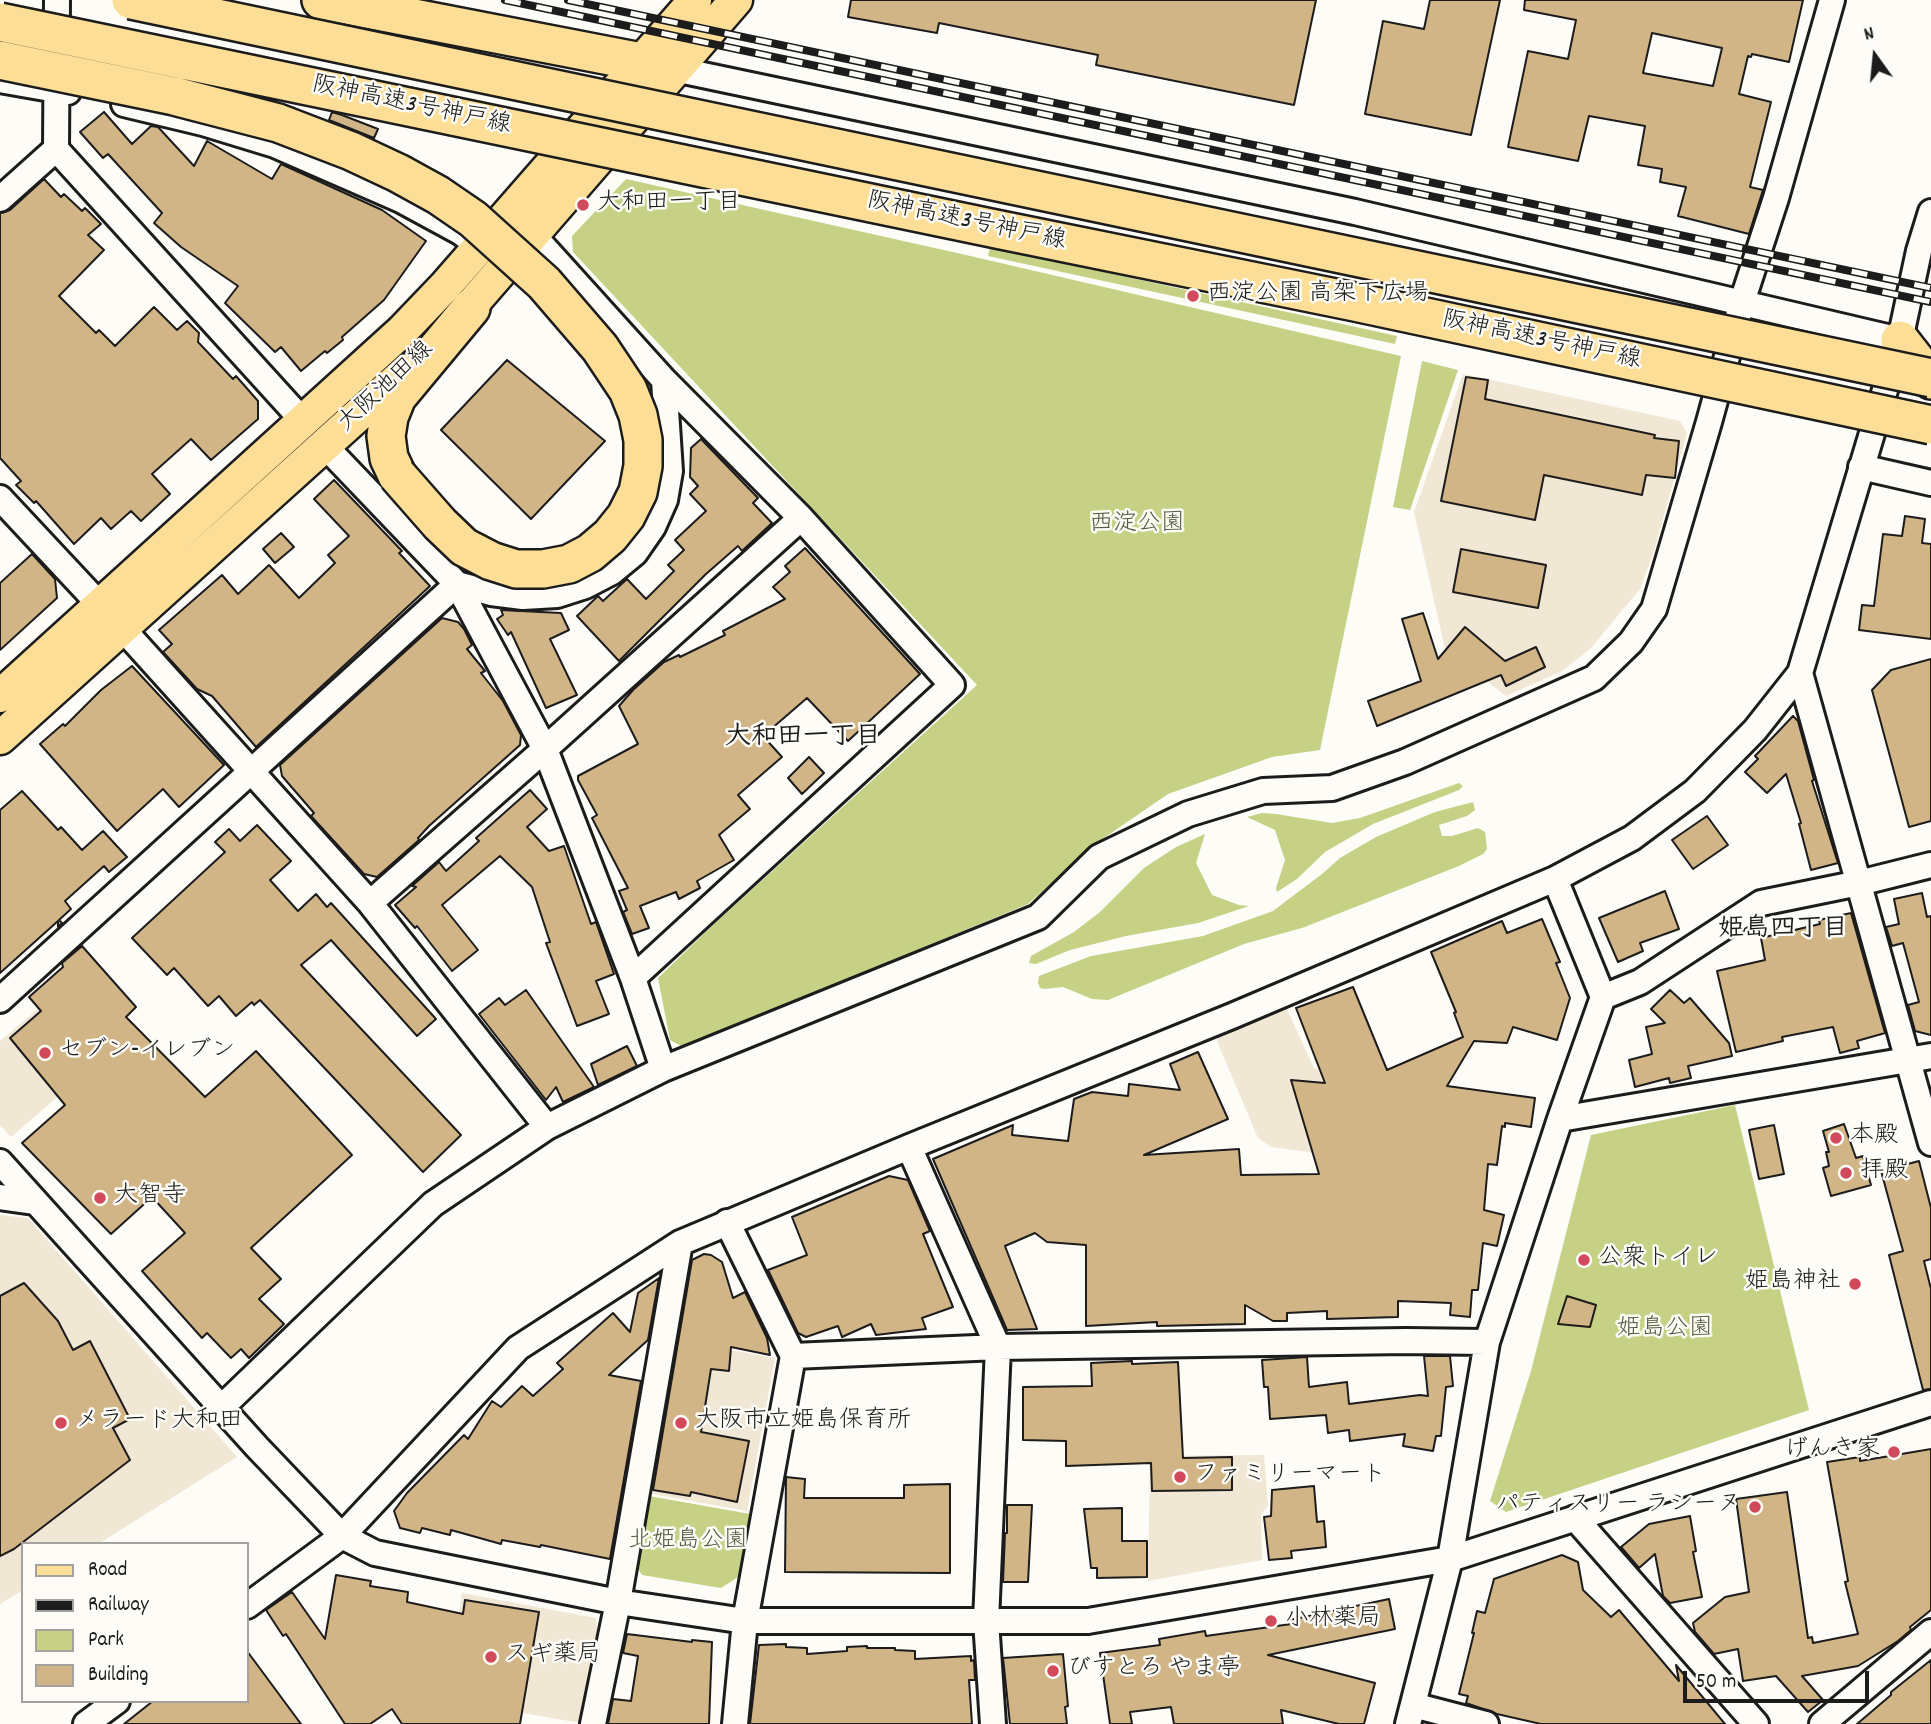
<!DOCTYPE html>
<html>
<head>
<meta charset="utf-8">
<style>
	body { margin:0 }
	#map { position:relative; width:1931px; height:1724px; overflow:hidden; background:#fdfcf7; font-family:Dekko,sans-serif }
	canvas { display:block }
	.legend { position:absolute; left:21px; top:1542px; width:228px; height:161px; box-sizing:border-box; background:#fdfcf7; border:2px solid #a3a29f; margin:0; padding:9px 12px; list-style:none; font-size:21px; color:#1c1c1c }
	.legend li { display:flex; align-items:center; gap:14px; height:35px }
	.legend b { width:35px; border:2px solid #a3a29f }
	.north { position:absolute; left:1840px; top:21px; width:70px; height:70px; -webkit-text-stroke:5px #fdfcf7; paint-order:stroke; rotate:345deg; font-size:19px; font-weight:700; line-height:28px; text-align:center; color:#1c1c1c }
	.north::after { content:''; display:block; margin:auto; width:24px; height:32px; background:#1c1c1c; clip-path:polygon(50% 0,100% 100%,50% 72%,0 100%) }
	.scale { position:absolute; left:1683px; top:1671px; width:186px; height:32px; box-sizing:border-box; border:4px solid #1c1c1c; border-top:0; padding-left:9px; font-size:21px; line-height:24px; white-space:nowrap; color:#1c1c1c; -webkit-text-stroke:5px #fdfcf7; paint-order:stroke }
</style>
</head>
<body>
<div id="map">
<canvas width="1931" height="1724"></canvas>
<ul class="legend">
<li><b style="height:9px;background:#fdde96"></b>Road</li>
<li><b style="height:9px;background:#1c1c1c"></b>Railway</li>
<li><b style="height:19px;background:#c6d185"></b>Park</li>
<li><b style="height:19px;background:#d2b587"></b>Building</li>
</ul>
<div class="north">N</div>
<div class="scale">50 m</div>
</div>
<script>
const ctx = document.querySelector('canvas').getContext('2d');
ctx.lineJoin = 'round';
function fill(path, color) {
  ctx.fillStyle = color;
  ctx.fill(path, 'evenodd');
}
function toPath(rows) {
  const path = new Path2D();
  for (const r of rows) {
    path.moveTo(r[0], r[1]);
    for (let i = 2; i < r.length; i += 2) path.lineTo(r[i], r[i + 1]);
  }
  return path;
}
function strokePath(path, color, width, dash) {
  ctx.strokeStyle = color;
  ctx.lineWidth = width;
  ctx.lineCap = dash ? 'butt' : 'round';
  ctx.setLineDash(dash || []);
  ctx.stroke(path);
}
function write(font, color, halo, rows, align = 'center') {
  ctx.font = font + ' Dekko,"Klee One",sans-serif';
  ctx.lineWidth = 5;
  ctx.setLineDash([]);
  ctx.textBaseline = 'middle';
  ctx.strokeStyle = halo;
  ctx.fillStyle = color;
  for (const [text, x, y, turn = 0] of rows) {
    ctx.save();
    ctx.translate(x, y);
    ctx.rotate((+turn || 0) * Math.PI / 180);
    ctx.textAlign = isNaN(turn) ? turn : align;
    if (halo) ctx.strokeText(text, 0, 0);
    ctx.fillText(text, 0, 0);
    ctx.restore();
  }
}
const built = toPath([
	[1463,374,1680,421,1687,433,1654,551,1640,589,1590,649,1562,671,1506,696,1445,649,1414,512],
	[1285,1005,1314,1068,1341,1075,1332,1155,1271,1147,1258,1138,1217,1041,1219,1031],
	[38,1009,89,1070,11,1137,0,1125,0,1041],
	[0,1215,28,1218,237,1457,98,1544,23,1544,23,1590,0,1604],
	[675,1340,775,1358,747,1511,647,1493],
	[1264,1455,1268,1506,1261,1515,1262,1560,1148,1581,1150,1456],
	[462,1593,596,1618,597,1631,581,1723,446,1700]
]);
const green = toPath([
	[626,179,966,255,1401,356,1320,750,1272,757,1168,794,1098,842,1028,904,683,1047,670,1040,658,978,714,924,977,685,573,252,572,236],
	[990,247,1397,336,1395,344,988,256],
	[1422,361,1458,370,1410,510,1393,507],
	[1459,783,1463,786,1459,790,1373,824,1325,852,1297,879,1277,892,1276,888,1285,860,1275,830,1247,817,1262,813,1276,814,1332,823,1360,818],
	[1473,802,1475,810,1467,816,1439,825,1442,836,1452,836,1478,828,1485,832,1487,849,1483,854,1459,866,1302,928,1244,944,1108,1000,1092,999,1063,987,1045,989,1040,988,1038,983,1039,976,1091,956,1203,936,1273,911,1322,874,1340,858,1376,837,1435,812],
	[1205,834,1196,863,1212,895,1239,905,1249,906,1198,923,1126,936,1070,950,1036,964,1029,963,1031,956,1074,932,1100,912,1144,868,1176,847],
	[1735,1105,1809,1410,1506,1512,1490,1501,1531,1371,1591,1135],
	[649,1496,750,1514,738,1577,721,1588,642,1575,637,1567]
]);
const building = toPath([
	[851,0,1316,0,1294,105,1096,65,1098,55,939,23,937,33,848,17,851,0],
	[1430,0,1500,0,1471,135,1365,114,1383,21,1424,29,1430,0],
	[1525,0,1803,0,1789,62,1752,54,1751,57,1748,56,1739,94,1771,102,1750,187,1763,190,1749,234,1678,216,1686,187,1660,182,1662,169,1638,165,1645,126,1589,116,1578,161,1508,147,1528,51,1568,59,1576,20,1524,10,1525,0],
	[1652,33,1722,48,1713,86,1643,73,1652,33],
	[104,112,132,144,151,126,158,127,194,166,207,141,272,179,281,164,382,210,426,241,384,300,342,337,343,340,327,353,325,351,301,371,281,347,275,352,225,303,238,286,181,247,154,223,162,213,108,154,103,158,80,132,104,112],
	[332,112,342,115,378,129,374,138,329,120,332,112],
	[44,179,61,197,64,194,82,211,85,208,101,224,88,235,104,250,59,296,96,333,99,330,115,346,154,307,177,330,187,321,199,333,198,342,233,379,236,376,258,401,258,419,211,460,191,439,152,474,170,494,141,521,131,511,111,529,101,518,74,544,36,501,34,503,16,485,21,481,0,458,0,213,10,210,44,179],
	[507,360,605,441,531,519,441,430,507,360],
	[1466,377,1488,380,1485,399,1655,435,1654,438,1679,441,1675,478,1646,475,1642,495,1544,475,1535,520,1441,501,1466,377],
	[701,439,758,498,753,503,772,523,742,551,738,546,706,574,619,661,577,616,598,596,603,601,627,579,646,599,674,571,668,565,684,550,675,540,706,511,690,494,698,486,690,477,691,448,701,439],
	[334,480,402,551,399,553,430,586,256,747,212,696,197,689,163,652,172,644,159,630,222,575,238,594,269,565,299,598,335,563,328,555,349,536,314,499,334,480],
	[1905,516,1925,519,1922,543,1931,544,1931,639,1859,630,1862,605,1874,606,1883,534,1902,536,1905,516],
	[281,533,294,547,275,563,263,549,281,533],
	[805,548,920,674,848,741,807,698,763,736,782,757,738,795,750,809,719,835,734,860,697,881,700,888,679,899,676,892,640,906,649,928,632,934,623,912,627,910,619,891,628,888,592,818,597,815,578,780,578,776,638,744,619,706,633,690,664,662,679,655,680,657,725,635,723,631,785,599,773,587,790,572,785,566,805,548],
	[1461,549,1546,565,1538,608,1453,592,1461,549],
	[32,554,55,579,57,598,0,650,0,583,32,554],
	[501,610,561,613,569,630,550,639,577,695,546,708,511,632,508,635,497,619,503,615,501,610],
	[1423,613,1438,659,1465,627,1505,661,1536,647,1545,667,1506,686,1501,675,1377,726,1368,701,1421,681,1402,619,1423,613],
	[442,618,458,622,464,629,472,645,467,649,485,671,481,673,503,701,521,735,520,745,429,826,418,838,419,840,377,877,364,874,311,816,314,813,282,776,280,765,442,618],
	[1931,659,1931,821,1909,827,1872,690,1891,670,1931,659],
	[132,666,224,765,179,807,163,789,117,831,40,744,63,724,65,726,101,690,132,666],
	[1793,716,1798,721,1814,780,1812,781,1838,863,1811,870,1799,824,1801,823,1786,774,1767,793,1745,772,1758,759,1755,756,1793,716],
	[809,757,824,773,802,794,788,778,809,757],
	[530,790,547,809,527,827,549,851,564,846,591,924,596,922,614,974,596,981,609,1014,577,1026,546,943,550,942,532,887,500,856,442,905,478,950,452,971,417,926,415,928,395,905,416,887,412,886,439,862,446,871,479,841,476,838,530,790],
	[22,791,58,830,61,827,82,850,103,831,127,857,109,872,104,866,65,901,71,909,59,920,62,923,58,927,58,921,0,973,0,810,22,791],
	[1707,816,1728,845,1693,869,1672,840,1707,816],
	[257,825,291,861,270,880,298,911,316,894,327,907,331,903,436,1019,417,1036,331,940,301,965,461,1135,423,1172,260,1000,254,1005,252,1002,236,1016,219,996,208,1006,174,968,167,975,132,938,225,852,215,842,229,829,240,841,257,825],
	[1665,891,1679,929,1640,943,1643,951,1618,962,1599,918,1665,891],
	[1922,893,1927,917,1931,916,1931,1035,1915,1031,1908,1005,1919,1002,1903,943,1892,946,1886,927,1899,924,1894,899,1922,893],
	[1851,913,1885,1033,1857,1041,1859,1048,1840,1053,1833,1027,1782,1037,1783,1041,1736,1052,1717,971,1765,960,1761,938,1820,924,1819,920,1851,913],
	[1542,919,1560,962,1556,963,1570,998,1557,1040,1513,1027,1507,1043,1474,1041,1447,1086,1535,1098,1531,1127,1505,1123,1505,1127,1502,1126,1497,1165,1488,1164,1484,1210,1504,1215,1497,1246,1483,1243,1478,1290,1472,1290,1470,1317,1450,1315,1451,1303,1398,1301,1398,1317,1327,1319,1327,1311,1287,1313,1287,1321,1273,1321,1245,1305,1245,1324,1157,1326,1157,1322,1086,1326,1086,1245,1047,1242,1035,1233,1005,1246,1037,1329,1007,1330,933,1159,1013,1125,1012,1135,1068,1141,1074,1099,1092,1092,1128,1096,1129,1084,1180,1090,1170,1064,1198,1052,1228,1119,1144,1155,1239,1149,1241,1175,1319,1174,1291,1080,1325,1083,1296,1008,1353,987,1387,1070,1463,1037,1454,1013,1456,1012,1431,952,1502,921,1507,933,1542,919],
	[82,946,136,1007,126,1017,205,1097,256,1051,352,1155,251,1248,281,1279,259,1299,284,1324,249,1358,241,1349,231,1358,207,1333,202,1338,142,1271,185,1233,152,1197,111,1234,22,1143,65,1105,10,1038,41,1011,29,997,63,967,62,963,82,946],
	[526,990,594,1087,563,1102,556,1087,546,1100,479,1014,499,998,505,1005,526,990],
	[1670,990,1684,1003,1690,998,1729,1043,1732,1056,1688,1066,1691,1078,1670,1083,1669,1078,1635,1087,1629,1060,1652,1054,1646,1027,1665,1023,1651,1009,1670,990],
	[627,1046,637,1066,598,1085,591,1064,627,1046],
	[1844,1124,1856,1158,1863,1156,1871,1185,1831,1196,1823,1168,1829,1166,1826,1152,1829,1152,1823,1131,1844,1124],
	[1774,1125,1784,1174,1759,1179,1749,1130,1774,1125],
	[1919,1161,1931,1208,1931,1259,1924,1261,1931,1289,1931,1389,1923,1390,1889,1255,1903,1251,1881,1171,1919,1161],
	[889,1176,908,1180,930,1231,923,1234,953,1307,922,1318,926,1329,876,1335,871,1324,842,1337,838,1326,806,1337,798,1333,768,1270,807,1255,792,1217,889,1176],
	[704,1254,711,1255,722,1262,733,1298,745,1292,767,1338,770,1355,731,1347,729,1371,711,1369,701,1432,749,1441,737,1502,691,1492,690,1496,653,1490,692,1260,704,1254],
	[659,1278,648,1340,609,1375,641,1381,610,1559,541,1545,540,1547,502,1540,501,1544,451,1530,450,1535,422,1528,420,1533,400,1528,394,1511,407,1493,464,1435,468,1439,492,1401,501,1407,522,1386,533,1396,563,1369,557,1363,613,1313,630,1332,638,1293,659,1278],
	[24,1283,58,1321,73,1350,90,1341,130,1419,113,1428,130,1460,14,1549,0,1556,0,1296,24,1283],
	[1567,1296,1596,1305,1590,1327,1558,1324,1567,1296],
	[1424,1356,1450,1356,1453,1386,1446,1387,1441,1436,1436,1436,1433,1451,1403,1446,1405,1434,1350,1441,1349,1430,1328,1433,1326,1415,1270,1419,1268,1387,1264,1387,1262,1360,1307,1357,1309,1387,1347,1382,1349,1404,1420,1395,1428,1396,1424,1356],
	[1132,1361,1132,1364,1178,1362,1183,1458,1232,1457,1232,1490,1152,1491,1151,1463,1066,1466,1066,1441,1023,1440,1023,1387,1092,1386,1091,1363,1132,1361],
	[1931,1449,1931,1610,1910,1627,1911,1630,1898,1641,1858,1666,1802,1676,1823,1700,1808,1712,1776,1676,1743,1681,1738,1649,1714,1654,1695,1632,1693,1623,1725,1597,1749,1592,1736,1499,1787,1492,1808,1638,1812,1637,1813,1643,1858,1634,1845,1582,1848,1581,1827,1462,1860,1457,1860,1461,1931,1449],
	[786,1477,805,1479,804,1498,904,1498,904,1485,950,1484,950,1573,785,1572,786,1477],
	[1314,1486,1317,1522,1324,1521,1326,1547,1291,1551,1292,1558,1269,1560,1264,1517,1271,1516,1272,1490,1314,1486],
	[1007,1505,1032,1505,1028,1582,1003,1582,1005,1533,1007,1533,1007,1505],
	[1122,1508,1122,1541,1147,1541,1147,1577,1097,1578,1097,1568,1091,1568,1084,1509,1122,1508],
	[1690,1516,1696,1551,1693,1552,1702,1597,1670,1603,1663,1596,1655,1554,1639,1568,1621,1547,1649,1524,1690,1516],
	[1562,1555,1578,1562,1583,1590,1611,1617,1619,1610,1679,1681,1676,1665,1725,1724,1541,1724,1497,1714,1466,1703,1468,1696,1459,1694,1474,1633,1472,1633,1477,1611,1485,1613,1494,1579,1562,1555],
	[336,1575,371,1581,370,1586,408,1592,407,1602,463,1614,465,1600,539,1612,520,1724,402,1724,392,1709,370,1724,345,1724,286,1634,283,1636,266,1610,292,1592,325,1639,336,1575],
	[1389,1599,1395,1629,1268,1655,1375,1683,1364,1724,1339,1724,1281,1710,1283,1724,1174,1724,1171,1707,1130,1712,1132,1724,1110,1724,1100,1653,1160,1645,1159,1639,1205,1631,1206,1636,1291,1624,1290,1620,1389,1599],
	[627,1634,692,1642,692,1640,712,1642,709,1724,608,1724,613,1699,631,1701,638,1656,623,1653,627,1634],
	[786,1644,786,1647,807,1648,807,1654,847,1651,847,1647,867,1646,867,1648,895,1648,895,1650,915,1651,915,1659,971,1656,971,1661,974,1660,975,1680,969,1680,972,1724,750,1724,759,1645,786,1644],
	[247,1651,301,1724,124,1724,153,1701,247,1701,247,1651],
	[1063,1654,1068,1706,1065,1707,1067,1724,1010,1724,1003,1658,1063,1654],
	[1931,1660,1931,1724,1857,1724,1891,1695,1891,1692,1931,1660]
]);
const minor = toPath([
	[57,0,56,149,304,422],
	[660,66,1355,212,1900,340],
	[0,80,68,92],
	[124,104,203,123,275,145,401,200,460,232,480,247],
	[0,199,56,149],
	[533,235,664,380,801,518,952,685,633,978],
	[325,446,457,584,545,749,633,978,663,1069],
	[1861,467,1931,483],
	[0,498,100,605],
	[457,584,491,593,523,597,557,595,585,586,612,572,635,553,653,527,665,500,670,471,664,380],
	[122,628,370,903,547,1127],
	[1800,673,1931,1143],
	[370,903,545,749,801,518],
	[1603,997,1640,982,1761,903,1859,883,1931,865],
	[0,1000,457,584],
	[1560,1119,1931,1056],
	[909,1147,998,1347,986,1621,993,1724],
	[0,1162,257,1447,342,1536,375,1553,618,1602,745,1621,1088,1621,1450,1559,1931,1403],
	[0,1197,34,1202],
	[727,1222,793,1356,745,1621,735,1724],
	[793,1356,998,1347,1406,1341,1487,1342],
	[222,1407,433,1204,547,1127,663,1069,1038,917,1099,857,1188,814,1263,791,1332,788,1405,762,1594,678,1631,642,1654,609,1709,422,1742,302,1776,198,1832,0],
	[1575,1518,1756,1724],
	[247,1606,342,1536,518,1348,680,1243,909,1147,1232,1016,1555,879,1632,838,1695,791,1755,730,1800,673,1900,340,1919,251,1931,212],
	[1413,1705,1486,1724],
	[86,1724,117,1701],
	[593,1724,618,1602,680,1243],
	[1408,1724,1450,1559,1487,1342,1560,1119,1603,997,1555,879],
	[1822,1724,1931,1632]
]);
const major = toPath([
	[455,324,736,0],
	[0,696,402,331,446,285,695,0],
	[0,738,408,370]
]);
const highway = toPath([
	[321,0,641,62],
	[1900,340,1931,380],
	[397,475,389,458,386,436,389,417,397,397,471,308]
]);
const rail = toPath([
	[505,0,1931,302],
	[568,0,1931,288]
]);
const highwayBridge = toPath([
	[131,0,1931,378],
	[0,22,996,229,1355,302,1931,425],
	[0,60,174,96,278,123,351,151,398,173,438,195,473,219,544,283,600,348,628,390,638,415,643,440,643,466,638,492,626,516,610,536,590,553,569,564,543,569,516,569,491,561,464,547,440,524,397,475]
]);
const markers = [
	[583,205,7,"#d1495b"],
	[1193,296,7,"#d1495b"],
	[45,1053,7,"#d1495b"],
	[1836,1138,7,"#d1495b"],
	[1846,1173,7,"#d1495b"],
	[100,1198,7,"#d1495b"],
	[1584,1260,7,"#d1495b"],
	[1855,1284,7,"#d1495b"],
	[61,1423,7,"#d1495b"],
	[681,1423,7,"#d1495b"],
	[1894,1452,7,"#d1495b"],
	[1180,1477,7,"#d1495b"],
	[1755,1507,7,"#d1495b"],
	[1271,1621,7,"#d1495b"],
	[491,1657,7,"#d1495b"],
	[1053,1671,7,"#d1495b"]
];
const streetNames = [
	["阪神高速3号神戸線",411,107,12],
	["阪神高速3号神戸線",966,223,12],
	["阪神高速3号神戸線",1541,342,12],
	["大阪池田線",387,388,-43]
];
const poiNames = [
	["大和田一丁目",597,205],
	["西淀公園 高架下広場",1207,296],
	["セブン-イレブン",59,1053],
	["本殿",1850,1138],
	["拝殿",1860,1173],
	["大智寺",114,1198],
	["公衆トイレ",1598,1260],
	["姫島神社",1841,1284,"right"],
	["メラード大和田",75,1423],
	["大阪市立姫島保育所",695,1423],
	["げんき家",1880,1452,"right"],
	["ファミリーマート",1194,1477],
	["パティスリー ラシーヌ",1741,1507,"right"],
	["小林薬局",1285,1621],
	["スギ薬局",505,1657],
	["びすとろ やま亭",1067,1671]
];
const parkNames = [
	["西淀公園",1137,526],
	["姫島公園",1665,1331],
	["北姫島公園",688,1543]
];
const neighbourhoodNames = [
	["大和田一丁目",803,739],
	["姫島四丁目",1783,931]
];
fill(built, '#f0e7d5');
fill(green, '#c6d185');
fill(building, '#d2b587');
strokePath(building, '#1c1c1c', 2);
strokePath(minor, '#1c1c1c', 30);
strokePath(major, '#1c1c1c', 37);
strokePath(highway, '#1c1c1c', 42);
strokePath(minor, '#fdfcf7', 24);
strokePath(major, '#fdde96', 32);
strokePath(highway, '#fdde96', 37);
strokePath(rail, '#1c1c1c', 8);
strokePath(rail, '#fdfcf7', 5, [16]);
strokePath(highwayBridge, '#1c1c1c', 42, []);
strokePath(highwayBridge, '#fdde96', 37);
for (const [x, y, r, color] of markers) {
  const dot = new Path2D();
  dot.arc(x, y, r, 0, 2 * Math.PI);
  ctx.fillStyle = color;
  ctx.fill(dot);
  strokePath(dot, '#fdfcf7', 2.5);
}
write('24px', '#1c1c1c', '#fdfcf7', streetNames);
write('24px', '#1c1c1c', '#fdfcf7', poiNames, 'left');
write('24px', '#585b41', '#fdfcf7', parkNames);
write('bold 26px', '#1c1c1c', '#fdfcf7', neighbourhoodNames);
</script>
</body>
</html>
